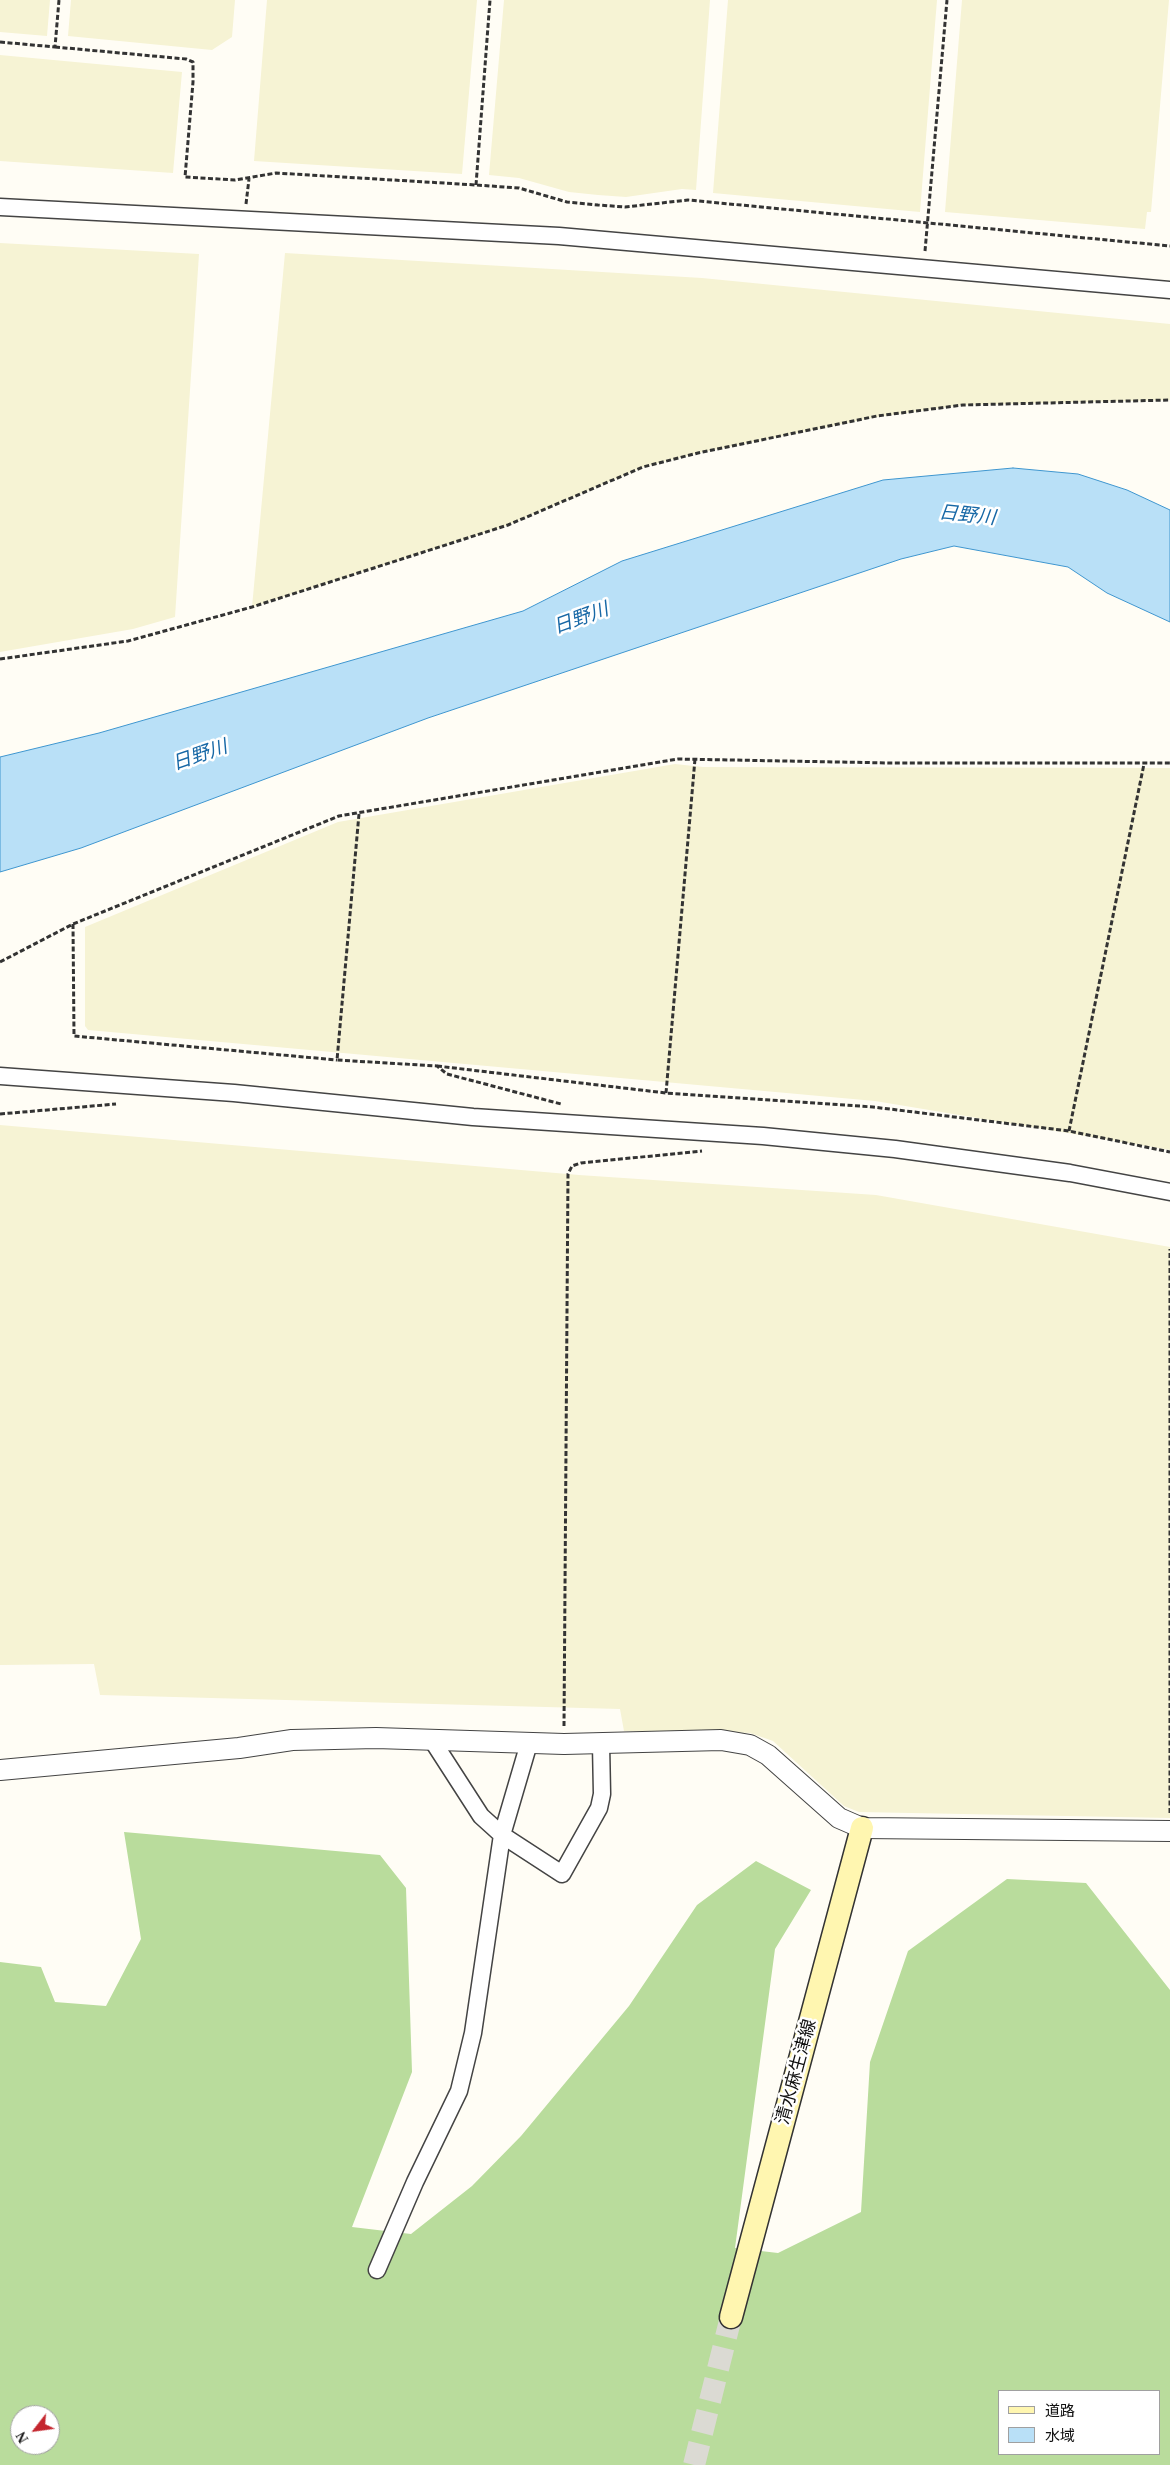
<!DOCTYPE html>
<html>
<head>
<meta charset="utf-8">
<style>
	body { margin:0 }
	#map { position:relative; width:1170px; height:2465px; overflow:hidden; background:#fffdf5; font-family:"Times New Roman","Noto Sans JP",serif }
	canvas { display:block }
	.legend { position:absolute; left:998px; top:2390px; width:162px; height:65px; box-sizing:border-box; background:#fff; border:1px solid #a0a0a0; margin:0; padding:6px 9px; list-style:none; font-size:15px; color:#111 }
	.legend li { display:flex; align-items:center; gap:10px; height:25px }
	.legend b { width:25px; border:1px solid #a0a0a0 }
	.north { position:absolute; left:10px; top:2405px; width:50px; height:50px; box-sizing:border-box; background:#fff; border:1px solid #a0a0a0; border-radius:50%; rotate:240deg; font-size:14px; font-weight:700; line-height:20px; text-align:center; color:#111 }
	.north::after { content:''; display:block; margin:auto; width:18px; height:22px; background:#c4262e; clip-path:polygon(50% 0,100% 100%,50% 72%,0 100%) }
</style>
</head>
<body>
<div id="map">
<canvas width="1170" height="2465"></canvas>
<ul class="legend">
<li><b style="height:6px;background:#fff6b0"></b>道路</li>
<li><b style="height:14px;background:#b9e0f7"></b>水域</li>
</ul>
<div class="north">N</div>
</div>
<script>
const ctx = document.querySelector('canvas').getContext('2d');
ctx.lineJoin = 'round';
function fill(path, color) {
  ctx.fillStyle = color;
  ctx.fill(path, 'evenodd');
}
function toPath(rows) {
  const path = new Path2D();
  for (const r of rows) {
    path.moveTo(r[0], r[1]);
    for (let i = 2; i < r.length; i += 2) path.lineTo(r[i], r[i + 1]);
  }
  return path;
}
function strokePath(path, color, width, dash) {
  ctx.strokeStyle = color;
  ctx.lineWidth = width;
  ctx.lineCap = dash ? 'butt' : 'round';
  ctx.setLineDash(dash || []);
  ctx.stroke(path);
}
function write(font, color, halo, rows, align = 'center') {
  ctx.font = font + ' "Times New Roman","Noto Sans JP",serif';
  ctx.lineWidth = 5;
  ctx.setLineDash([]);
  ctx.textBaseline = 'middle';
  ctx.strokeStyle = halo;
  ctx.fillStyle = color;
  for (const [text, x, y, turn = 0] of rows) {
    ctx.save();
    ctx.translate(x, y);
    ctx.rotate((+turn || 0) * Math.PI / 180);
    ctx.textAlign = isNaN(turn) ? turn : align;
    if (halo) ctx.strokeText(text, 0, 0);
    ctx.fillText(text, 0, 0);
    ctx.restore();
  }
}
const farmland = toPath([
	[0,0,50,0,47,36,0,32],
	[71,0,235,0,232,37,212,50,68,36],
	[267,0,477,0,462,174,254,161],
	[504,0,710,0,696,190,682,189,626,197,598,195,569,192,519,178,489,175],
	[728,0,937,0,920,212,713,193],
	[962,0,1169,0,1151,212,1147,212,1145,229,945,212],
	[0,55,182,72,173,173,0,161],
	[0,243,199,254,175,617,133,629,0,652],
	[285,253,702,278,1170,324,1170,400,963,405,877,417,698,453,643,467,508,525,252,607],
	[675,764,703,767,1170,768,1170,1150,875,1101,88,1030,85,1026,85,927,338,822],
	[0,1125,579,1175,876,1195,1170,1247,1170,1818,859,1812,844,1806,773,1741,750,1733,726,1732,624,1731,620,1709,100,1695,94,1664,0,1665]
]);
const forest = toPath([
	[124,1832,380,1855,406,1888,412,2072,352,2227,411,2234,472,2186,521,2136,629,2006,697,1905,756,1861,811,1890,775,1949,735,2248,778,2253,861,2212,870,2062,908,1951,1007,1879,1086,1883,1170,1990,1170,2465,0,2465,0,1962,41,1967,55,2002,106,2006,141,1939],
	[999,2391,1159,2391,1159,2454,999,2454],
	[20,2415,50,2415,50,2445,20,2445]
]);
const water = toPath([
	[1013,468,1078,474,1127,490,1170,510,1170,622,1107,593,1068,567,954,546,901,559,428,718,81,848,0,872,0,757,99,733,523,611,622,561,883,480,1013,468]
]);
const secondaryTunnel = toPath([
	[694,2465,731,2317]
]);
const path = toPath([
	[0,42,55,47,59,0],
	[55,47,186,59,193,62,193,82,185,177,235,180,276,173,476,185,519,188,567,202,598,205,625,207,688,200,1170,246],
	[476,185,490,0],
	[246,204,249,179],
	[925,251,947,0],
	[0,659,128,641,252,607,508,525,643,467,698,453,877,416,963,405,1170,400],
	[359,814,337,1060,437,1066,447,1074,561,1104],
	[73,924,74,1036,337,1060],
	[0,962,73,924,339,816,678,759,891,763,1170,763],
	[437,1066,666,1093,873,1107,1069,1131,1170,1152],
	[666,1093,695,759],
	[0,1114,116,1104],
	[1069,1131,1144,764],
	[564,1726,568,1174,572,1166,581,1163,702,1151],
	[1170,1813,1170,1249]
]);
const minor = toPath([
	[0,207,559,236,1170,290],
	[0,1076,234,1093,473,1117,763,1136,895,1149,1070,1173,1170,1192],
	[432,1740,481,1816,502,1835,562,1874,599,1808,602,1794,601,1744],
	[377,2270,415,2182,459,2091,473,2033,502,1835,529,1743]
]);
const tertiary = toPath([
	[0,1770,239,1748,292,1740,376,1738,564,1744,721,1740,750,1745,768,1755,839,1818,862,1828,1170,1831]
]);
const secondary = toPath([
	[731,2317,862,1828]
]);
const streetNames = [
	["清水麻生津線",797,2072,-75]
];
const waterNames = [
	["日野川",967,516,6],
	["日野川",581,619,-20],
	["日野川",200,756,-19]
];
fill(farmland, '#f6f3d4');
fill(forest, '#b9dc9c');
fill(water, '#b9e0f7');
strokePath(water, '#3f96cf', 1);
strokePath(secondaryTunnel, '#dbdad3', 22, [22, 11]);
strokePath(minor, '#444', 19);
strokePath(tertiary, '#444', 22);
strokePath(secondary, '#333', 25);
strokePath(path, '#333', 3, [5, 2.5]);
strokePath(minor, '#fff', 16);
strokePath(tertiary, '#fff', 20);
strokePath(secondary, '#fff6b0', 22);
write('18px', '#111', '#fff', streetNames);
write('italic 19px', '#1768a6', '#fff', waterNames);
</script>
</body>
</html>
